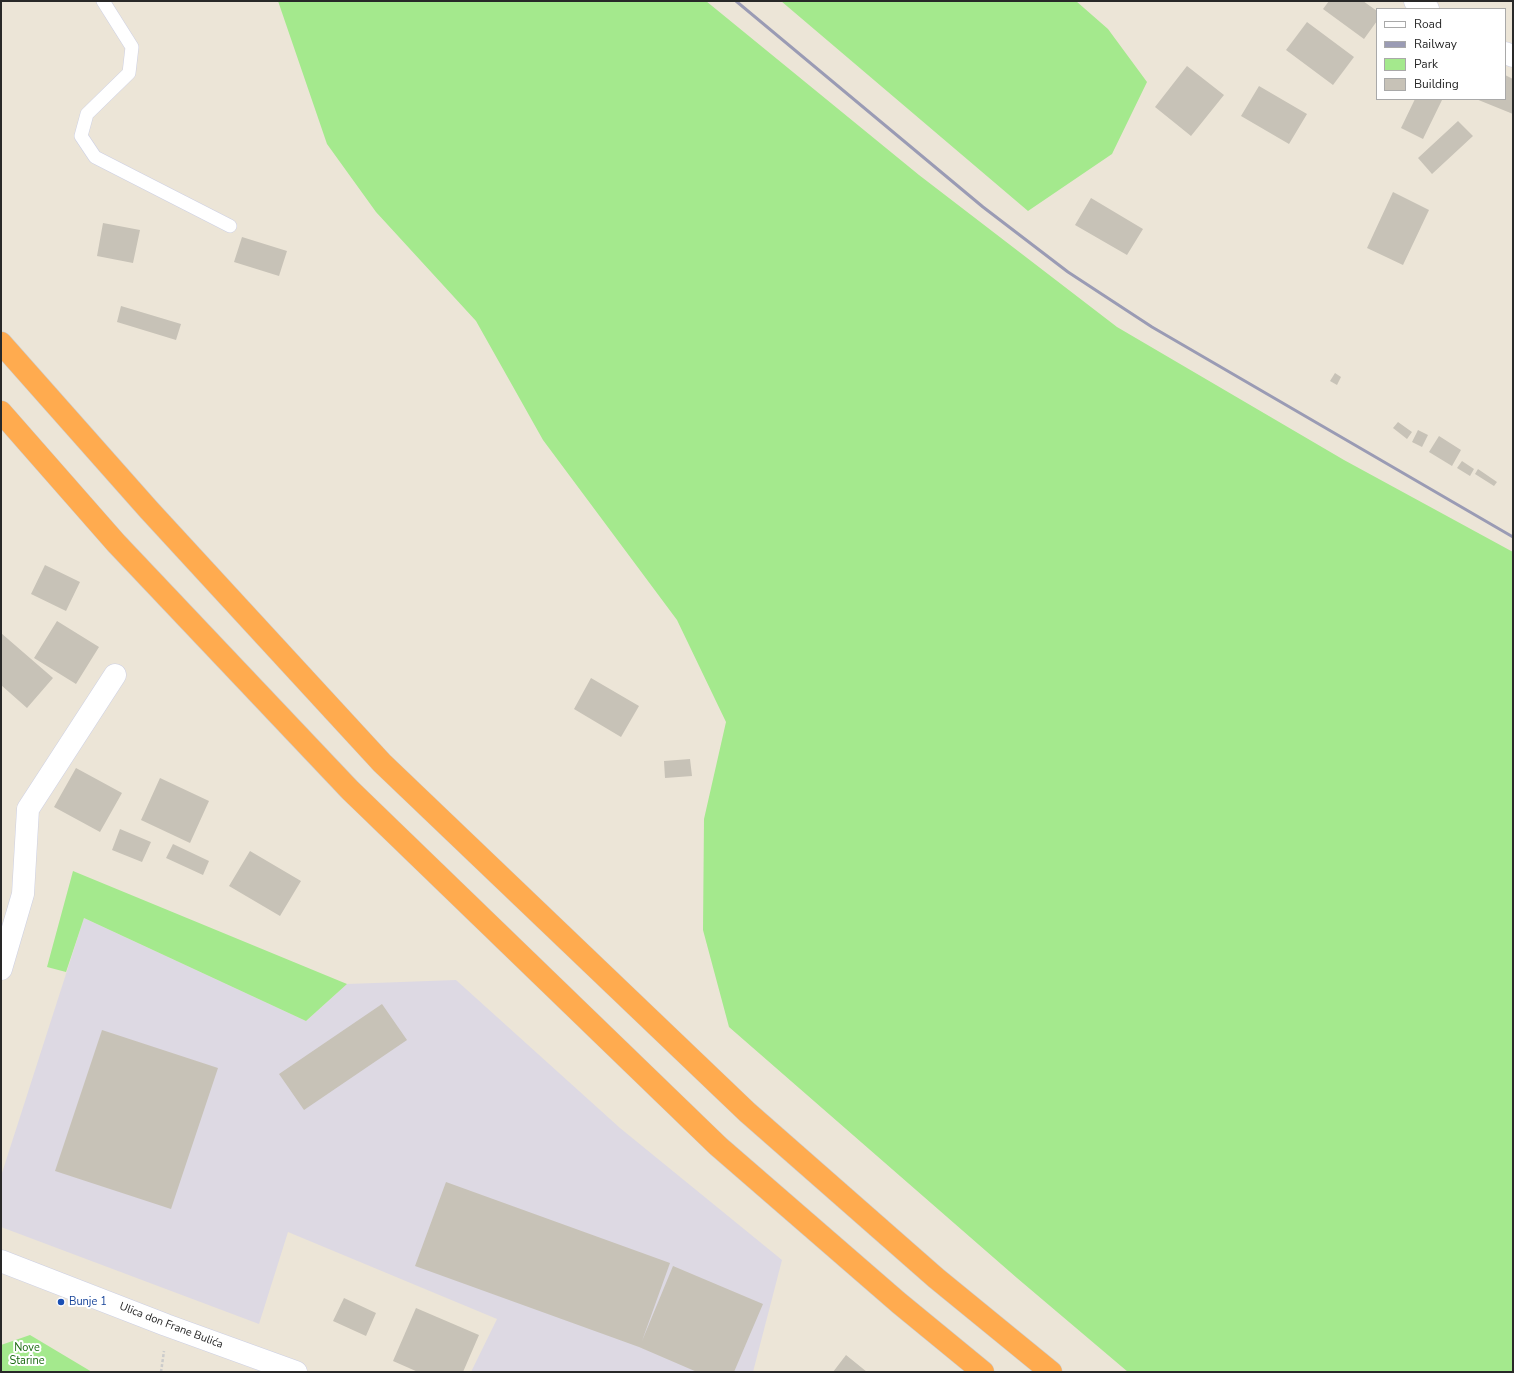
<!DOCTYPE html>
<html>
<head>
<meta charset="utf-8">
<style>
	body { margin:0 }
	#map { position:relative; width:1514px; height:1373px; overflow:hidden; background:#ece5d7; font-family:"Nunito Sans",sans-serif }
	canvas { display:block }
	.frame { position:absolute; inset:0; border:2px solid #282828; pointer-events:none }
	.legend { position:absolute; left:1376px; top:8px; width:130px; height:92px; box-sizing:border-box; background:#fff; border:1px solid #a9a9a9; margin:0; padding:5px 7px; list-style:none; font-size:12px; color:#282828 }
	.legend li { display:flex; align-items:center; gap:8px; height:20px }
	.legend b { width:20px; border:1px solid #a9a9a9 }
</style>
</head>
<body>
<div id="map">
<canvas width="1514" height="1373"></canvas>
<div class="frame"></div>
<ul class="legend">
<li><b style="height:5px;background:#fff"></b>Road</li>
<li><b style="height:5px;background:#9a9bb4"></b>Railway</li>
<li><b style="height:11px;background:#a4e98d"></b>Park</li>
<li><b style="height:11px;background:#c7c2b7"></b>Building</li>
</ul>
</div>
<script>
const ctx = document.querySelector('canvas').getContext('2d');
ctx.lineJoin = 'round';
function fill(path, color) {
  ctx.fillStyle = color;
  ctx.fill(path, 'evenodd');
}
function toPath(rows) {
  const path = new Path2D();
  for (const r of rows) {
    path.moveTo(r[0], r[1]);
    for (let i = 2; i < r.length; i += 2) path.lineTo(r[i], r[i + 1]);
  }
  return path;
}
function strokePath(path, color, width, dash) {
  ctx.strokeStyle = color;
  ctx.lineWidth = width;
  ctx.lineCap = dash ? 'butt' : 'round';
  ctx.setLineDash(dash || []);
  ctx.stroke(path);
}
function write(font, color, halo, rows, align = 'center') {
  ctx.font = font + ' "Nunito Sans",sans-serif';
  ctx.lineWidth = 4;
  ctx.setLineDash([]);
  ctx.textBaseline = 'middle';
  ctx.strokeStyle = halo;
  ctx.fillStyle = color;
  for (const [text, x, y, turn = 0] of rows) {
    ctx.save();
    ctx.translate(x, y);
    ctx.rotate((+turn || 0) * Math.PI / 180);
    ctx.textAlign = isNaN(turn) ? turn : align;
    if (halo) ctx.strokeText(text, 0, 0);
    ctx.fillText(text, 0, 0);
    ctx.restore();
  }
}
const industrial = toPath([
	[84,918,306,1021,347,984,456,980,620,1128,782,1260,753,1372,471,1372,497,1319,288,1232,259,1324,1,1227,1,1176]
]);
const green = toPath([
	[278,1,706,1,919,175,1117,327,1344,460,1513,552,1513,1372,1128,1372,1017,1278,729,1027,703,930,704,819,726,722,677,620,543,440,476,321,376,212,327,144],
	[781,1,1076,1,1108,29,1147,82,1112,154,1028,211],
	[73,871,347,984,306,1021,84,918,66,972,47,967],
	[30,1335,92,1372,1,1372,1,1345]
]);
const building = toPath([
	[1329,1,1363,1,1377,11,1377,21,1364,39,1323,9],
	[1307,22,1354,57,1333,85,1286,50],
	[1187,66,1224,95,1191,136,1155,107],
	[1505,75,1513,79,1513,114,1476,99,1505,99],
	[1259,86,1307,114,1289,144,1241,116],
	[1415,99,1439,99,1442,100,1423,139,1401,128],
	[1458,121,1473,136,1432,174,1418,158],
	[1393,192,1429,210,1403,265,1367,248],
	[1091,198,1143,229,1127,255,1075,225],
	[103,223,140,230,133,263,97,256],
	[242,237,287,251,279,276,234,262],
	[121,306,181,324,176,340,117,322],
	[1335,373,1341,377,1337,385,1330,381],
	[1398,422,1412,432,1407,439,1393,428],
	[1418,430,1428,435,1422,447,1412,442],
	[1439,436,1461,450,1452,466,1429,452],
	[1462,461,1474,469,1470,476,1457,468],
	[1478,469,1497,482,1494,486,1475,474],
	[45,565,80,582,66,611,31,594],
	[57,621,99,647,76,684,34,658],
	[1,633,53,678,27,708,1,685],
	[591,678,639,706,621,737,574,709],
	[690,759,692,776,665,778,664,761],
	[76,768,122,793,100,832,54,807],
	[160,778,209,801,190,843,141,820],
	[120,829,151,842,142,862,112,850],
	[173,844,209,861,203,875,166,858],
	[250,851,301,881,280,916,229,886],
	[382,1004,407,1040,304,1110,279,1074],
	[102,1030,218,1068,171,1209,55,1171],
	[446,1182,670,1263,642,1341,673,1266,763,1304,734,1372,697,1372,639,1347,415,1266],
	[344,1298,376,1313,366,1336,333,1321],
	[416,1308,479,1335,463,1372,418,1372,393,1361],
	[846,1355,867,1372,833,1372]
]);
const path = toPath([
	[161,1372,164,1351]
]);
const lane = toPath([
	[103,1,132,47,129,73,87,114,81,136,95,157,230,226]
]);
const street = toPath([
	[1415,1,1428,9],
	[1505,53,1513,56],
	[1,969,23,894,28,809,115,675]
]);
const secondary = toPath([
	[1,1261,166,1325,296,1372]
]);
const highway = toPath([
	[1,343,149,510,382,763,747,1112,936,1278,1051,1372],
	[1,412,116,543,350,790,718,1146,899,1303,983,1372]
]);
const rail = toPath([
	[736,1,983,207,1068,272,1152,327,1513,537]
]);
const markers = [
	[61,1302,4,"#1a4fb4"]
];
const transitNames = [
	["Bunje 1",69,1302]
];
const streetNames = [
	["Ulica don Frane Bulića",171,1326,21]
];
const parkNames = [
	["Nove",27,1348],
	["Starine",27,1361]
];
fill(industrial, '#ddd9e3');
fill(green, '#a4e98d');
fill(building, '#c7c2b7');
strokePath(lane, '#cccfe3', 14);
strokePath(street, '#cccfe3', 23);
strokePath(secondary, '#cccfe3', 23);
strokePath(highway, '#cbcbcb', 23);
strokePath(path, '#cbcbcb', 2.5, [3, 2]);
strokePath(lane, '#fff', 13);
strokePath(street, '#fff', 22);
strokePath(secondary, '#fff', 22);
strokePath(highway, '#ffab4f', 22);
strokePath(rail, '#9a9bb4', 3);
for (const [x, y, r, color] of markers) {
  const dot = new Path2D();
  dot.arc(x, y, r, 0, 2 * Math.PI);
  ctx.fillStyle = color;
  ctx.fill(dot);
  strokePath(dot, '#fff', 1.5);
}
write('11px', '#164399', '#fff', transitNames, 'left');
write('11px', '#282828', '#fff', streetNames);
write('11px', '#1c6b12', '#fff', parkNames);
</script>
</body>
</html>
